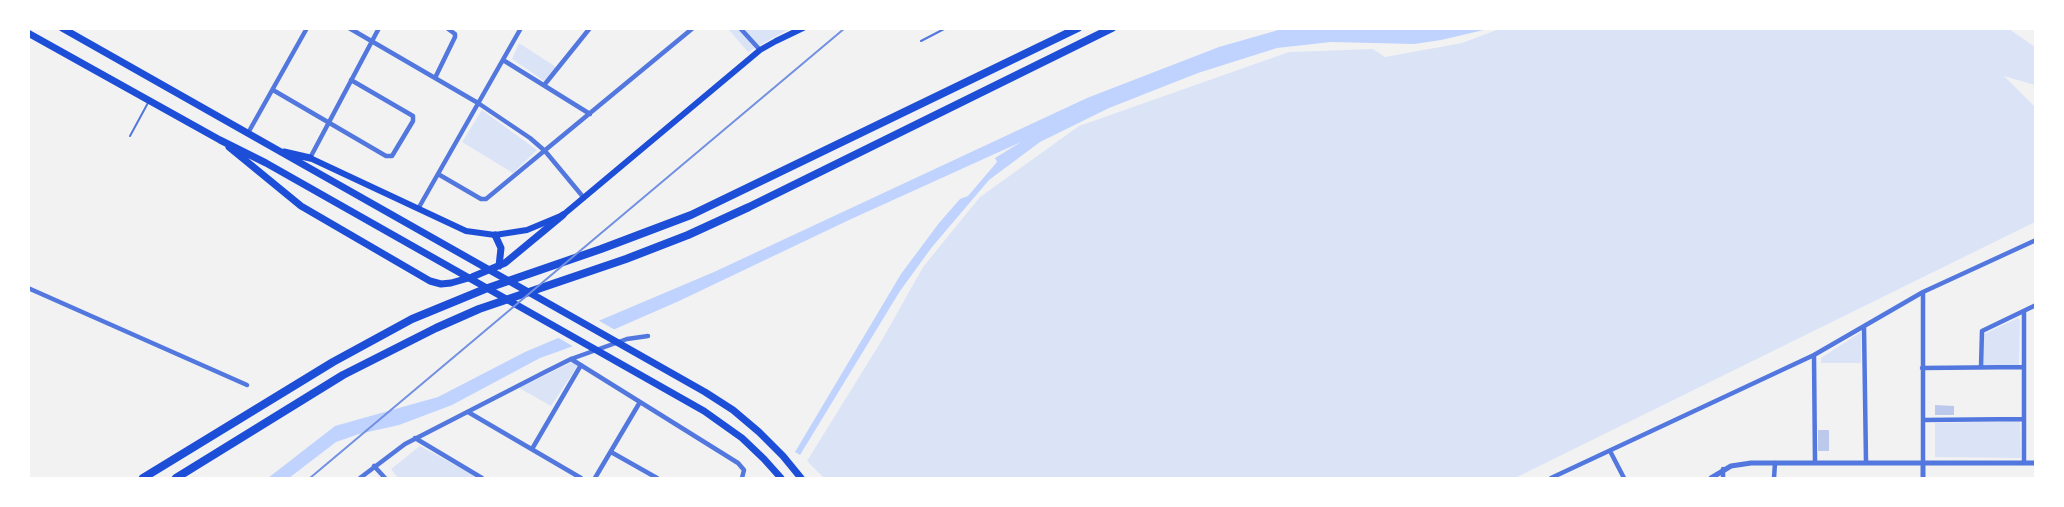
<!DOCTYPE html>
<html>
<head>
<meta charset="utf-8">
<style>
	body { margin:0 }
	#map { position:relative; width:2064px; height:507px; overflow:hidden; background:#f2f2f2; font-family:Commissioner,sans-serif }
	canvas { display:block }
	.frame { position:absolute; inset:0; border:30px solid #fff; pointer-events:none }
</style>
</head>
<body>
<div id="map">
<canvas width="2064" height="507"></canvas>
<div class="frame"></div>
</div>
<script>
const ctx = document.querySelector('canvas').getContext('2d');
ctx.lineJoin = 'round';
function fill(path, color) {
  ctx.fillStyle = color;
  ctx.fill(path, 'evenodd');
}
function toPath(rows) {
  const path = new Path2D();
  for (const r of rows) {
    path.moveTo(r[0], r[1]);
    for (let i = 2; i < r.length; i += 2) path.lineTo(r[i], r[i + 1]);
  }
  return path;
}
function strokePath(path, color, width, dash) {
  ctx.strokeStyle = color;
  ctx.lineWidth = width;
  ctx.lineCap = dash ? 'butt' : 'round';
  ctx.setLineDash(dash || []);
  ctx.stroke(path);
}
const green = toPath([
	[1502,28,2009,29,2035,47,2035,85,2004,76,2035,107,2035,222,1515,478,824,478,807,461,882,340,923,267,980,197,1079,126,1289,52,1373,49,1385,57,1462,43],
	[724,29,789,29,748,52,728,29],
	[519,43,556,67,544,81,512,59],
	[482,110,537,150,513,173,462,142],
	[2018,318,2020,320,2019,365,1982,365,1984,334],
	[1861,332,1861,363,1821,363,1821,358],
	[572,362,578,365,551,406,519,388],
	[2020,421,2021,458,1935,457,1935,423],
	[420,446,479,478,398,478,391,469]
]);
const water = toPath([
	[1282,29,1488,29,1441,40,1414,44,1331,42,1277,48,1198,73,1109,108,1040,142,989,180,932,247,900,291,800,455,795,452,901,274,939,223,960,199,968,196,997,162,995,158,1021,142,849,220,679,301,590,340,540,358,452,405,399,425,359,434,336,442,289,478,268,478,335,426,438,397,525,352,714,272,1087,98,1219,47]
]);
const pier = toPath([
	[596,319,617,331,576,348,555,336]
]);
const building = toPath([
	[1935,405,1954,406,1954,415,1935,415],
	[1818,430,1829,430,1829,451,1818,451]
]);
const service = toPath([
	[921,41,946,28],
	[130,136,149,101]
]);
const minor = toPath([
	[349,28,478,103,530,138,545,151,584,198],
	[740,28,760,50],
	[503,60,590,114],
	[435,78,455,37,455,34,447,28],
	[545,84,590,28],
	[273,90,386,156,392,156,413,121,413,116,351,80],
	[248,133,307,28],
	[310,158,379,28],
	[438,174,481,199,486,199,693,28],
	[418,209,521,28],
	[28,288,247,385],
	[1923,292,1923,462],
	[2024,311,2024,463],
	[1864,327,1866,462],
	[1814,355,1815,462],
	[571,359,738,463,744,470,742,478],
	[1981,367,1982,331,2036,305],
	[1922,368,2024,367],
	[468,412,581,478],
	[1923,420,2024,419],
	[415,438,482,478],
	[532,449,581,365],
	[1610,451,1624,478],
	[611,452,657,478],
	[374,466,385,478],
	[1723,469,1723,478],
	[360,478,405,444,545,372,571,359,627,339,648,336],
	[595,478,640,402],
	[1551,478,1814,355,1923,292,2036,240],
	[1774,478,1775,463]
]);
const tertiary = toPath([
	[1923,462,1923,478],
	[1711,478,1731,466,1751,463,2036,463]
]);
const secondary = toPath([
	[310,158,466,231,495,235,527,230,563,215,760,50,776,41,803,28]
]);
const primary = toPath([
	[62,28,705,392,733,410,759,432,783,456,801,478],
	[28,33,220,140,266,163,704,411,742,438,764,459,781,478],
	[229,147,301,206,430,281,441,284,451,283,472,277,505,263,563,215],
	[284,152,310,158],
	[495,235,501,248,499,266]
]);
const motorway = toPath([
	[143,478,333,362,412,319,485,289,601,249,691,215,1078,28],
	[176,478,343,375,436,328,479,309,626,259,688,235,749,207,1112,28]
]);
const rail = toPath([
	[310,478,845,28]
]);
fill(green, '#dbe4f7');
fill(water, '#bfd3fe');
fill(pier, '#f2f2f2');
fill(building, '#bdc9ec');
strokePath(service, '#5277de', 2);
strokePath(minor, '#5277de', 4.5);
strokePath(tertiary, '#5277de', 5);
strokePath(secondary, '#1d4ed8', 6);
strokePath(primary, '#1d4ed8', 7);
strokePath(motorway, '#1d4ed8', 8);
strokePath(rail, '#7290e2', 2);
</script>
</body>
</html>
